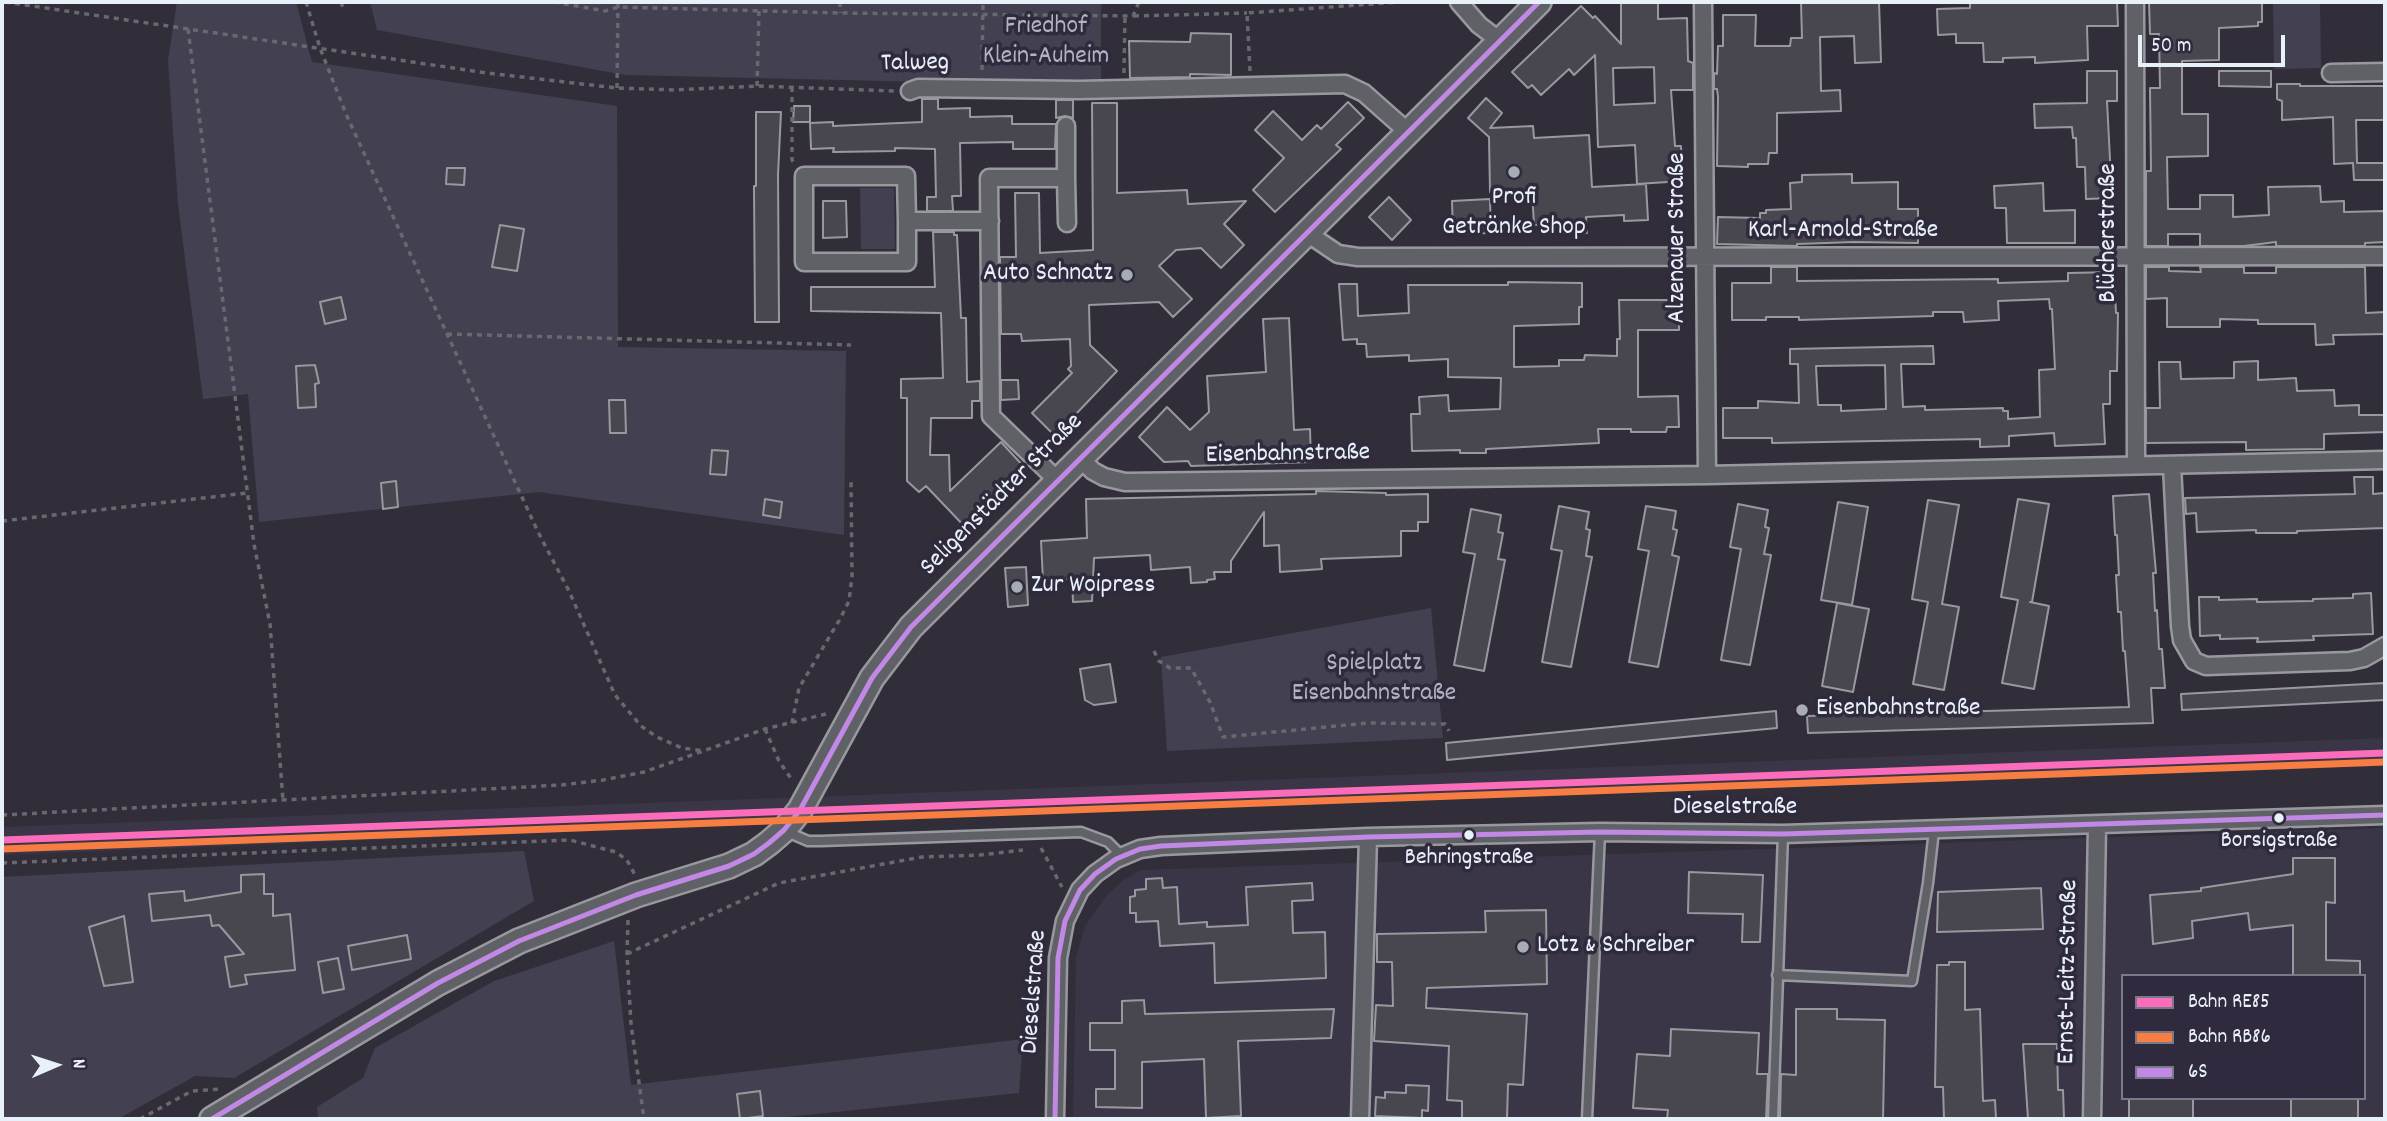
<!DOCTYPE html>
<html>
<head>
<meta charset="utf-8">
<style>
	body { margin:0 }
	#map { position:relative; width:2387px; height:1121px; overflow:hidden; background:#312e39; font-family:Dekko,sans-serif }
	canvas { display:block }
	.frame { position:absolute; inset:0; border:4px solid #e8f1f8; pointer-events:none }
	.legend { position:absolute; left:2121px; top:974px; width:245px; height:126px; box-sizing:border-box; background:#2f2a3d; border:2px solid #797a88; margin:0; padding:9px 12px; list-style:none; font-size:21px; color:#e8f1f8 }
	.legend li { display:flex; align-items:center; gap:14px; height:35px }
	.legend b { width:35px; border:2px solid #797a88 }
	.north { position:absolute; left:21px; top:1030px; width:70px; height:70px; -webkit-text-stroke:5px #2f2a3d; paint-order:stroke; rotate:87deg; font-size:19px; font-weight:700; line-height:28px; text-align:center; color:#e8f1f8 }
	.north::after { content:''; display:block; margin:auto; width:24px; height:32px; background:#e8f1f8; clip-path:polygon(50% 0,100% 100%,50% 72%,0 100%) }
	.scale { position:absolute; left:2138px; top:35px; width:147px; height:32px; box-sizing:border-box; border:4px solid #e8f1f8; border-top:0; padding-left:9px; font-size:21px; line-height:24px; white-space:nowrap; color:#e8f1f8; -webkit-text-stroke:5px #2f2a3d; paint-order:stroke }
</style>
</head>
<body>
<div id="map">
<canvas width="2387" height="1121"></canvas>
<div class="frame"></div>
<ul class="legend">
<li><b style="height:9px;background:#fb6dba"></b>Bahn RE85</li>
<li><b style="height:9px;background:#f77d43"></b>Bahn RB86</li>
<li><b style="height:9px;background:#c188e5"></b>6S</li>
</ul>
<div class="north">N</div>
<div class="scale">50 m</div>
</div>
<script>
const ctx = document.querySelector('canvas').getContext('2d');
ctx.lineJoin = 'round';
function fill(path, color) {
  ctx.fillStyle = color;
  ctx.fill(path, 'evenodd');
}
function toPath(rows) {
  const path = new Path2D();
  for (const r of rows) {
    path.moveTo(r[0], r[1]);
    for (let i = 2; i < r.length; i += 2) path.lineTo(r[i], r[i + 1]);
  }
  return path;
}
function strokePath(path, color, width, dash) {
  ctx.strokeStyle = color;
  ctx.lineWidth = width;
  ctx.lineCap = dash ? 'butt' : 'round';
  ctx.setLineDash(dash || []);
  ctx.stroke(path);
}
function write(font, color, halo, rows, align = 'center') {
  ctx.font = font + ' Dekko,sans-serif';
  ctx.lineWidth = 7;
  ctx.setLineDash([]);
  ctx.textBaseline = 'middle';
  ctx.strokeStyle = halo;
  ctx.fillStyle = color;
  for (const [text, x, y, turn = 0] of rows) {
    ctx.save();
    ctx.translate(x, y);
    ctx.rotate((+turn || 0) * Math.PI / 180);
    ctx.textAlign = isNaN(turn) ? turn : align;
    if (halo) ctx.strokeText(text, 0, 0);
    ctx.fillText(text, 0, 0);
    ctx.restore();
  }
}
const built = toPath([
	[2385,738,2385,766,842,821,2,855,2,827],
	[2385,828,2385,1119,1073,1119,1076,957,1085,926,1106,896,1124,880,1141,870],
	[2123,976,2364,976,2364,1098,2123,1098]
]);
const green = toPath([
	[177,2,296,2,312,62,617,106,618,347,846,351,844,535,539,492,259,522,248,394,203,399,178,204,168,60],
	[370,2,1104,2,1101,6,1101,86,625,75,377,30],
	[2273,2,2320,2,2321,68,2274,69],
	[860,188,894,188,895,249,861,249],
	[1431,608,1443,738,1167,751,1161,657],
	[524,851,534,901,234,1078,195,1076,118,1119,2,1119,2,877],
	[614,941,631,1085,1023,1039,1019,1093,768,1119,318,1119,317,1107,363,1078,375,1048,494,981]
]);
const building = toPath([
	[1621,2,1658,2,1658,19,1687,18,1688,61,1693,63,1693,90,1671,90,1675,146,1681,146,1683,181,1637,184,1635,145,1598,147,1595,55,1574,75,1569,69,1541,95,1532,85,1528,88,1512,72,1581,6,1593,18,1595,16,1621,44,1621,2],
	[1654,67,1655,103,1614,105,1613,68,1654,67],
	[1801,2,1879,2,1881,62,1855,63,1854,36,1820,37,1821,91,1840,90,1841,111,1777,113,1777,153,1769,153,1768,164,1748,164,1748,167,1717,166,1718,97,1717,89,1714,89,1714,73,1717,74,1718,46,1723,46,1723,15,1756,15,1755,46,1790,46,1791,38,1802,38,1801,2],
	[1970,2,2117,2,2118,26,2087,26,2088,60,2035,63,2035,57,2003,58,2003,62,1984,62,1983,43,1956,43,1956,34,1938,35,1937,9,1970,8,1970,2],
	[2149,2,2262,2,2262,22,2258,22,2258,26,2219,28,2219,60,2182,61,2182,114,2208,114,2208,156,2167,157,2168,209,2200,209,2200,195,2233,195,2233,217,2269,215,2268,187,2320,186,2321,202,2344,201,2344,212,2385,211,2385,242,2365,243,2365,246,2276,246,2276,242,2244,246,2200,246,2200,234,2168,234,2168,246,2146,246,2146,171,2151,171,2150,88,2160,88,2159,34,2150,34,2149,2],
	[1191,33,1231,34,1231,75,1190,74,1190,77,1130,78,1129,41,1190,42,1191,33],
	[2087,71,2117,71,2117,101,2107,101,2112,198,2086,199,2085,167,2077,167,2076,138,2073,138,2072,127,2035,128,2034,104,2087,103,2087,71],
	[2219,71,2271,71,2271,87,2219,86,2219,71],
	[2277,84,2300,84,2300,86,2385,86,2385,120,2356,120,2357,163,2385,163,2385,180,2354,180,2353,163,2334,164,2333,117,2282,120,2282,101,2277,99,2277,84],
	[1486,98,1502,113,1490,128,1533,126,1534,138,1589,135,1592,187,1646,184,1648,220,1624,221,1624,215,1586,217,1587,233,1561,234,1561,227,1555,227,1555,224,1534,225,1532,191,1490,192,1489,137,1468,118,1486,98],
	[922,99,938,99,938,109,970,108,970,117,1012,116,1012,124,1056,124,1055,149,1013,149,1013,142,960,143,961,196,952,196,953,211,927,211,927,197,936,197,935,149,895,148,895,151,833,152,834,148,811,149,810,123,833,122,833,126,922,122,922,99],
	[1056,100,1073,100,1073,118,1065,116,1056,118,1056,100],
	[1348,102,1364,118,1336,145,1341,149,1275,212,1253,190,1284,158,1255,130,1273,111,1302,140,1317,125,1321,129,1348,102],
	[1092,103,1117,103,1117,193,1187,190,1188,204,1246,201,1224,224,1244,245,1221,268,1201,248,1176,250,1159,266,1192,299,1173,317,1159,302,1089,305,1090,345,1117,371,1055,436,1032,413,1072,373,1068,369,1071,366,1070,339,1022,341,1021,334,1001,334,1000,257,1016,257,1015,193,1039,193,1040,253,1093,250,1092,103],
	[794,106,810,106,810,122,793,122,794,106],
	[756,112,781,112,778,175,779,322,755,322,754,186,756,186,756,112],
	[447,168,465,168,464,185,446,184,447,168],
	[1852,174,1852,183,1898,182,1898,209,1918,209,1918,243,1854,242,1797,244,1797,246,1717,244,1718,217,1760,218,1760,213,1766,213,1766,210,1791,209,1790,183,1802,182,1802,175,1852,174],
	[2043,183,2044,211,2075,210,2075,243,2007,243,2006,208,1995,208,1994,186,2043,183],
	[1389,197,1411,220,1392,240,1369,217,1389,197],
	[1490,199,1491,233,1453,234,1452,201,1490,199],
	[823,201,846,201,847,237,823,238,823,201],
	[500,225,524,229,517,271,492,267,500,225],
	[933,232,954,232,954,235,957,235,961,318,966,318,967,382,980,381,980,401,972,401,972,418,931,418,930,455,949,455,950,491,1001,442,1026,469,967,529,926,486,919,492,907,481,907,398,901,398,901,379,943,378,941,313,811,311,811,287,935,287,933,232],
	[1771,267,1797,267,1797,281,1998,279,1998,283,2068,281,2068,273,2114,272,2116,313,2118,313,2117,371,2110,371,2110,404,2103,404,2105,444,2055,446,2054,433,2009,436,2009,446,1980,447,1980,439,1772,443,1772,438,1723,438,1723,408,1758,408,1758,401,1799,403,1798,364,1790,364,1790,349,1933,346,1934,364,1901,364,1903,407,1925,406,1925,410,2003,408,2003,411,2008,411,2008,419,2040,417,2039,370,2055,369,2052,309,2050,309,2049,299,1998,301,1999,320,1964,322,1963,312,1933,312,1933,316,1799,320,1799,317,1766,317,1766,320,1732,320,1732,283,1771,283,1771,267],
	[1885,365,1886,409,1841,411,1841,405,1818,405,1816,366,1885,365],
	[2146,267,2169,267,2169,271,2201,272,2200,267,2244,267,2244,273,2276,273,2276,267,2365,267,2366,313,2385,312,2385,334,2333,335,2334,344,2316,345,2315,324,2258,324,2258,320,2220,319,2220,327,2167,327,2167,298,2146,299,2146,267],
	[1508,282,1582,283,1582,307,1579,307,1579,324,1514,326,1514,367,1559,366,1559,360,1584,360,1585,355,1617,356,1617,339,1620,339,1619,300,1679,300,1679,330,1638,330,1638,397,1678,396,1679,427,1667,427,1666,432,1631,432,1631,429,1598,429,1599,443,1486,449,1486,453,1460,453,1460,450,1412,451,1411,414,1420,414,1419,397,1448,395,1449,411,1500,409,1501,378,1448,377,1448,359,1409,361,1409,355,1367,357,1366,344,1357,344,1357,339,1343,340,1339,284,1357,284,1358,316,1409,313,1408,285,1508,285,1508,282],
	[341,297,346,319,325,324,320,302,341,297],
	[1289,318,1294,430,1310,429,1311,462,1191,466,1188,461,1164,462,1139,437,1167,407,1190,430,1209,412,1207,376,1266,372,1263,319,1289,318],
	[2258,361,2258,380,2296,378,2297,391,2334,390,2335,406,2359,405,2359,415,2385,415,2385,432,2324,434,2324,449,2246,450,2246,442,2146,443,2146,408,2160,408,2159,362,2180,362,2181,379,2234,378,2234,362,2258,361],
	[315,365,319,383,315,384,316,407,298,408,296,366,315,365],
	[1001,380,1018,380,1019,399,1001,400,1001,380],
	[609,400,625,400,626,433,610,433,609,400],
	[712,450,728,451,726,475,710,474,712,450],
	[2354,477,2373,477,2373,494,2385,493,2385,528,2297,531,2297,533,2256,533,2256,530,2197,532,2196,513,2186,514,2185,498,2355,494,2354,477],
	[396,481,398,507,383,509,381,483,396,481],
	[1316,491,1386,493,1386,495,1428,494,1428,522,1418,522,1418,531,1401,531,1401,556,1321,559,1322,569,1280,572,1279,545,1264,546,1264,512,1231,561,1231,572,1214,572,1215,579,1207,580,1207,582,1191,583,1190,567,1151,570,1150,555,1094,558,1092,601,1073,602,1072,579,1043,580,1041,541,1087,538,1086,499,1316,494,1316,491],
	[2149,494,2156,573,2153,573,2155,611,2157,610,2159,649,2162,649,2165,688,2151,688,2153,723,1808,733,1807,716,2129,707,2125,651,2123,651,2121,612,2118,612,2116,575,2119,575,2117,535,2115,535,2113,496,2149,494],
	[765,499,782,502,780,518,763,515,765,499],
	[2018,499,2049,504,2032,602,2030,602,2049,606,2034,689,2002,683,2018,600,2001,597,2018,499],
	[1928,500,1959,505,1942,604,1959,607,1944,690,1913,684,1928,602,1912,599,1928,500],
	[1838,502,1868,507,1852,605,1821,600,1838,502],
	[1738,504,1768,510,1765,527,1769,528,1764,554,1771,555,1750,665,1721,660,1741,549,1730,547,1738,504],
	[1559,506,1589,512,1586,529,1590,530,1586,556,1592,557,1571,667,1542,662,1562,551,1551,549,1559,506],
	[1646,506,1676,511,1673,529,1677,530,1672,555,1679,557,1658,667,1629,662,1649,551,1638,549,1646,506],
	[1471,509,1501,515,1498,532,1503,533,1498,559,1505,560,1484,671,1454,665,1475,554,1463,552,1471,509],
	[1026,567,1028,605,1008,607,1005,568,1026,567],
	[2371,593,2373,634,2313,636,2314,640,2257,642,2258,638,2220,639,2220,635,2200,636,2199,597,2219,597,2219,600,2257,599,2257,602,2313,601,2313,599,2353,598,2353,594,2371,593],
	[1837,603,1869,609,1853,692,1822,686,1837,603],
	[1110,664,1116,702,1094,705,1085,700,1080,669,1110,664],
	[2385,683,2385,700,2182,710,2181,694,2385,683],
	[1776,711,1777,728,1447,760,1446,743,1776,711],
	[2293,858,2335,858,2335,903,2326,902,2326,960,2360,961,2360,976,2293,976,2293,925,2250,930,2248,913,2192,921,2193,938,2153,944,2150,895,2201,891,2201,888,2293,874,2293,858],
	[1689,872,1763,875,1760,942,1742,942,1743,914,1688,913,1689,872],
	[264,874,264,894,273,894,273,916,290,914,295,970,245,975,247,984,230,987,225,957,244,954,219,925,212,926,210,915,152,921,149,894,184,891,185,901,241,892,241,875,264,874],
	[1162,878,1163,888,1177,887,1179,924,1207,922,1207,927,1248,925,1246,887,1312,883,1313,900,1292,901,1293,933,1325,932,1326,978,1215,983,1214,943,1160,946,1158,921,1136,922,1136,913,1130,913,1130,897,1135,896,1135,890,1146,889,1146,879,1162,878],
	[2041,888,2043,929,1937,932,1938,892,2041,888],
	[1546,910,1547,984,1427,988,1426,1008,1527,1014,1523,1085,1508,1084,1507,1119,1462,1119,1462,1101,1447,1100,1449,1046,1374,1041,1376,1005,1393,1006,1392,962,1377,962,1377,934,1486,932,1485,911,1546,910],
	[124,916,133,982,104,986,89,927,124,916],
	[407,935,411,959,352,970,348,946,407,935],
	[338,958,344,989,323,993,318,962,338,958],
	[1949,962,1965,962,1965,1010,1980,1009,1983,1101,1995,1100,1996,1119,1944,1119,1943,1087,1935,1087,1937,965,1949,965,1949,962],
	[1144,1000,1145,1014,1334,1009,1331,1038,1238,1041,1241,1116,1206,1118,1204,1059,1142,1062,1142,1108,1096,1107,1096,1089,1115,1089,1115,1050,1090,1050,1090,1023,1122,1023,1122,1001,1144,1000],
	[1796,1009,1837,1009,1837,1019,1885,1020,1883,1119,1780,1119,1781,1074,1796,1075,1796,1009],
	[1671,1029,1759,1033,1757,1074,1768,1074,1766,1119,1667,1119,1668,1110,1633,1108,1637,1054,1670,1056,1671,1029],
	[2023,1044,2057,1044,2058,1090,2063,1090,2064,1119,2028,1119,2023,1044],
	[1406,1085,1429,1086,1428,1111,1422,1110,1422,1118,1375,1116,1376,1097,1385,1098,1385,1092,1406,1093,1406,1085],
	[760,1091,763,1116,740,1119,737,1094,760,1091],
	[2129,1098,2193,1098,2193,1119,2129,1119,2129,1098],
	[2291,1098,2358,1098,2358,1119,2291,1119,2291,1098]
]);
const path = toPath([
	[5,2,487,73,617,88,675,90,757,86,894,91],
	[306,2,320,48,346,114,538,532,569,591,615,695,641,726,657,737,682,748,704,751],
	[341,2,344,11],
	[554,2,605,11,618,7,840,13,1133,16,1139,2],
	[840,2,840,13],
	[1134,16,1247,13],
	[188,29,254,544,270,624,283,801],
	[982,70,983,2],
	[1250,71,1247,13,1400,2],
	[1124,73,1125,16],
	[757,86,759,11],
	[792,87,792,160,795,164],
	[617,88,618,2],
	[447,334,851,345],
	[2,521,247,493],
	[1154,651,1159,661,1170,668,1191,668,1210,702,1223,737,1368,723,1445,724,1449,731],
	[792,723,799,688,840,619,849,601,852,576,851,481],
	[765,729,779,761,792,780],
	[2,815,562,785,603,780,644,772,765,729,830,713],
	[1041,848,1062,887],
	[2,863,570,840,616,852,627,860,635,875],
	[628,920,627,954,631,1024,644,1119],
	[627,954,779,883,922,857,980,855,1023,850],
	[140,1119,192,1091,222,1089]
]);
const lane = toPath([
	[785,831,808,841,821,841,1081,832,1108,842,1122,856],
	[1777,975,1912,981,1928,883,1934,830],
	[1587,1119,1600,832],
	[1773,1119,1783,834]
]);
const street = toPath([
	[1459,2,1479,25,1500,41],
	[1703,2,1707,475],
	[2135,2,2136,465],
	[2331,73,2385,72],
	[910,91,918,88,1079,90,1345,84,1364,93,1408,132],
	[1066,178,1067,223],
	[907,221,906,176,804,176,804,262,907,262,907,221,990,221],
	[1307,233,1338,254,1358,257,2385,256],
	[1080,458,1093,471,1104,477,1125,482,1707,475,2385,460],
	[2172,465,2180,626,2182,640,2194,661,2206,666,2350,661,2364,658,2385,646],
	[1057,480,991,416,989,178,1066,178,1066,126],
	[1055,1119,1058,958,1065,921,1080,890,1095,874,1116,859,1140,849,1161,846,1368,837,1600,832,1783,834,2385,815],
	[1360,1119,1368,837],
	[2092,1119,2097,825]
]);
const secondary = toPath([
	[212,1119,438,983,519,941,636,895,729,866,754,854,769,843,784,830,800,810,872,678,911,627,1539,2]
]);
const bus1 = toPath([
	[212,1119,438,983,519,941,636,895,729,866,754,854,769,843,784,830,800,810,872,678,911,627,1539,2],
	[1055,1119,1058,958,1065,921,1080,890,1095,874,1116,859,1140,849,1161,846,1368,837,1600,832,1783,834,2385,815]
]);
const rail1 = toPath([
	[2,840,2385,753]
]);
const rail2 = toPath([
	[2,849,2385,762]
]);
const markers = [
	[1514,172,7,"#a8adb5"],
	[1127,275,7,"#a8adb5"],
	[1017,587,7,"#a8adb5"],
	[1802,710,7,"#a8adb5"],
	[2279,818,6,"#e8f1f8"],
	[1469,835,6,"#e8f1f8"],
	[1523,947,7,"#a8adb5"]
];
const busNames = [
	["Borsigstraße",2279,843],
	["Behringstraße",1469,860]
];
const parkNames = [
	["Friedhof",1046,28],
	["Klein-Auheim",1046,58],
	["Spielplatz",1374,665],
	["Eisenbahnstraße",1374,695]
];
const streetNames = [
	["Talweg",915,65,-1],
	["Karl-Arnold-Straße",1843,232],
	["Blücherstraße",2110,233,-90],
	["Alzenauer Straße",1679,238,-90],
	["Eisenbahnstraße",1288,456,-1],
	["Seligenstädter Straße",1003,496,-45],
	["Dieselstraße",1735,809],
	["Ernst-Leitz-Straße",2070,972,-89],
	["Dieselstraße",1036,992,-86]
];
const poiNames = [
	["Profi",1514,199,"center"],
	["Getränke Shop",1514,229,"center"],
	["Auto Schnatz",1113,275,"right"],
	["Zur Woipress",1031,587],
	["Eisenbahnstraße",1816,710],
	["Lotz & Schreiber",1537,947]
];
fill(built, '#3a3647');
fill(green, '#434151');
fill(building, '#48464e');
strokePath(building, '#98999f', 2);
strokePath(lane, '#98999f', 13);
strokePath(street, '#98999f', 21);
strokePath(secondary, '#98999f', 28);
strokePath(path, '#68686f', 3.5, [5, 5]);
strokePath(lane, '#606067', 8);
strokePath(street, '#606067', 16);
strokePath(secondary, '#606067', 23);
strokePath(bus1, '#c188e5', 5);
strokePath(rail1, '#fb6dba', 7);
strokePath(rail2, '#f77d43', 7);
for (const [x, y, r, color] of markers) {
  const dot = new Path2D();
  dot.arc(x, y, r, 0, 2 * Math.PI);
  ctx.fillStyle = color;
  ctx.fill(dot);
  strokePath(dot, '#2f2a3d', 2.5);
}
write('24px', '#e8f1f8', '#2f2a3d', busNames);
write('26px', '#afb4bf', '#2f2a3d', parkNames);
write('26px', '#e8f1f8', '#2f2a3d', streetNames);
write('26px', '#e8f1f8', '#2f2a3d', poiNames, 'left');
</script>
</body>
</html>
